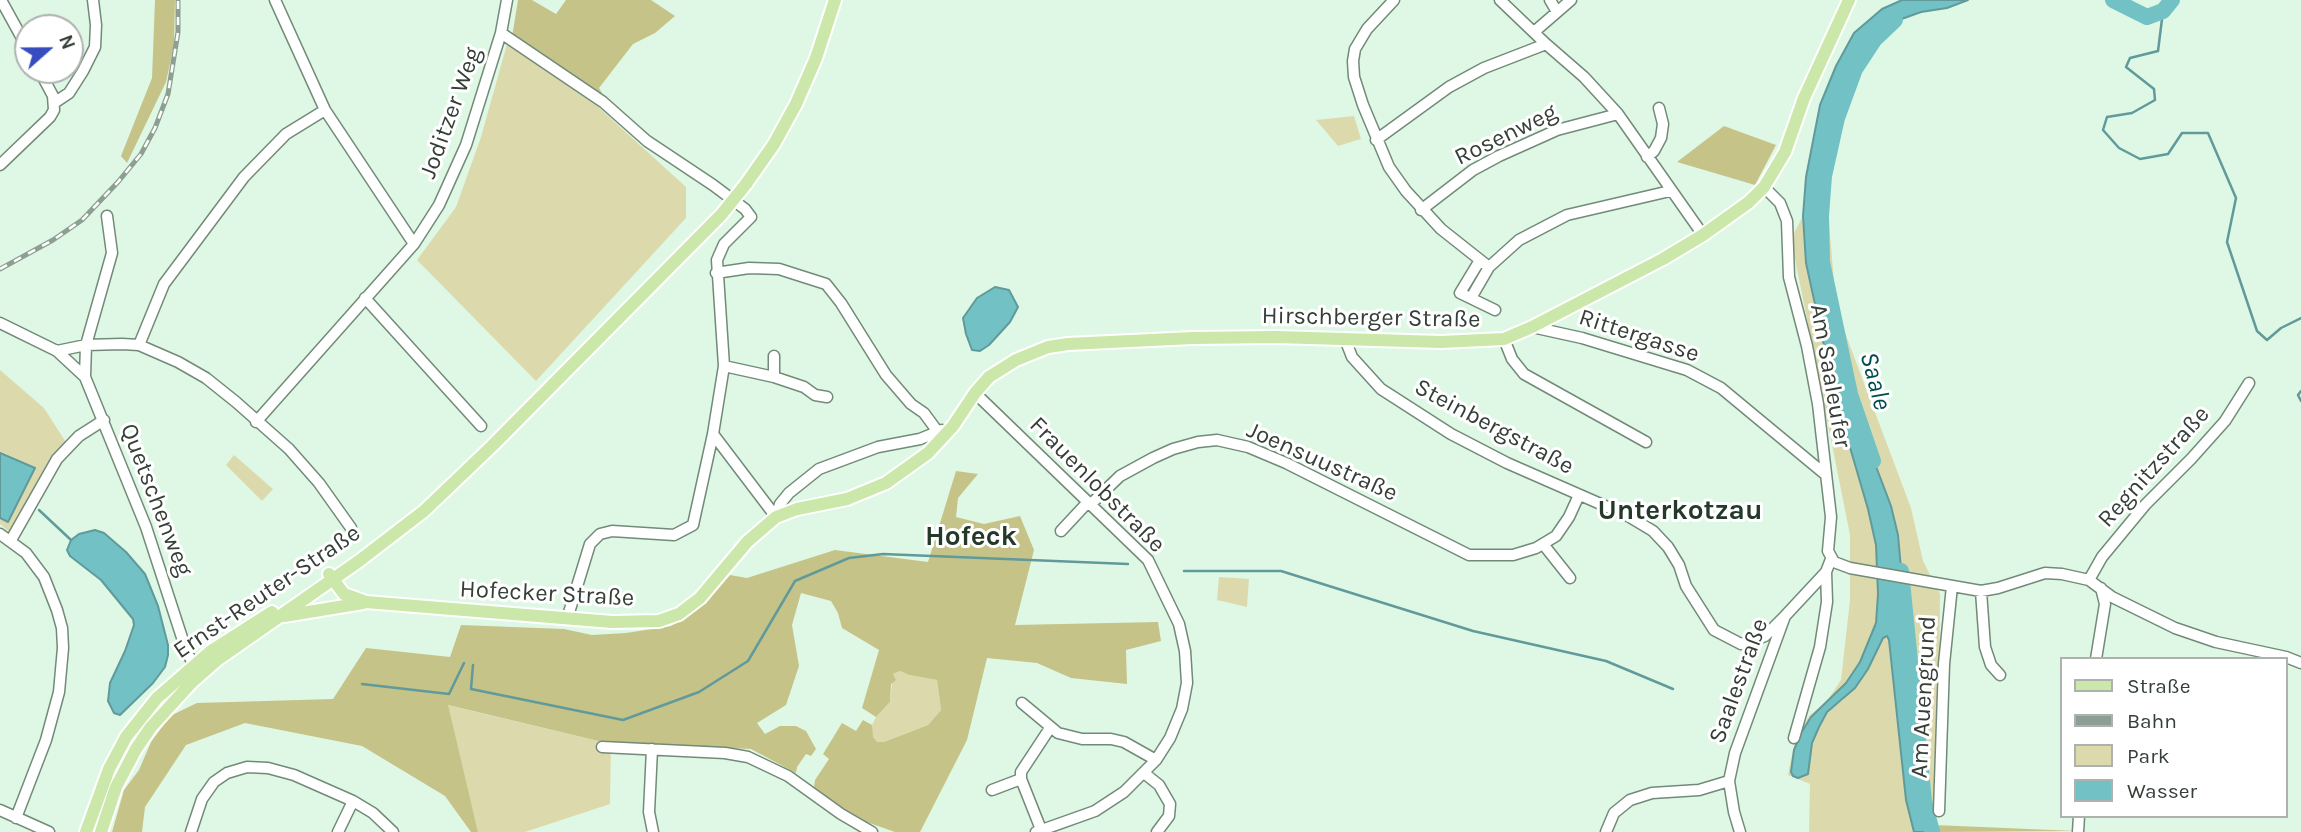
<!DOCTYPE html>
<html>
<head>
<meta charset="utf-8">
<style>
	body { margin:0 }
	#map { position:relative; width:2301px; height:832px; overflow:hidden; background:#dff8e5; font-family:Karla,sans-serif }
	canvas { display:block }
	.legend { position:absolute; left:2060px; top:657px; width:228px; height:161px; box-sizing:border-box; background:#fff; border:2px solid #aeb2af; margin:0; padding:9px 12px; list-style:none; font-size:21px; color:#353f38 }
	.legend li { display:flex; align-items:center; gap:14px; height:35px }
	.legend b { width:35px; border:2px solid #aeb2af }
	.north { position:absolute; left:14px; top:14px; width:70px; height:70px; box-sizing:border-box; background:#fff; border:2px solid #aeb2af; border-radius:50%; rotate:69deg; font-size:19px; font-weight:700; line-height:28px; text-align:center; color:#353f38 }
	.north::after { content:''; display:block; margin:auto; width:24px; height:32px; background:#374dbf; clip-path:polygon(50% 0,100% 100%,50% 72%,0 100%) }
</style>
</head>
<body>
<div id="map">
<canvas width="2301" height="832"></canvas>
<ul class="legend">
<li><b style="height:9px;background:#cbe7a9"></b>Straße</li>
<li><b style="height:9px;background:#8d9f92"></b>Bahn</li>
<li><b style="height:19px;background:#dcdaad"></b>Park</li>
<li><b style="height:19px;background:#72c1c5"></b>Wasser</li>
</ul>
<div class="north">N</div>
</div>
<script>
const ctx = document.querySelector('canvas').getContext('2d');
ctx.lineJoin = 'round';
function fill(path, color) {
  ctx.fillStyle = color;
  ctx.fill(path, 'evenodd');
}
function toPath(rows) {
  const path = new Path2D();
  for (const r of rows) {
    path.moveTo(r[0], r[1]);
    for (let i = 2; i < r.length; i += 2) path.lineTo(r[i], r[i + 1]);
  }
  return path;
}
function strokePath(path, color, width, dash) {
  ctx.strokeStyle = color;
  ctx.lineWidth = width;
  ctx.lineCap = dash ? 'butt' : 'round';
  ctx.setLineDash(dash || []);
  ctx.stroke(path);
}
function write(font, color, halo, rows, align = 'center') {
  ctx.font = font + ' Karla,sans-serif';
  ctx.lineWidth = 6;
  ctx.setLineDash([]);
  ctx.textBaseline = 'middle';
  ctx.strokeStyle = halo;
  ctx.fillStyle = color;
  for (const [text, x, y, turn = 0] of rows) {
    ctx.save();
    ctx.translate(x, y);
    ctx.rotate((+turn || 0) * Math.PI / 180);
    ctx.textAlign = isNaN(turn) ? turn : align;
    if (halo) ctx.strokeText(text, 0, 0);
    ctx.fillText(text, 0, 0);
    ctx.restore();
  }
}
const green = toPath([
	[507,44,597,106,686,187,686,218,536,381,417,260,456,207,481,137],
	[1354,116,1361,139,1338,146,1316,120],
	[1820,175,1826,189,1834,281,1844,330,1911,508,1923,561,1940,594,1939,720,1934,825,1936,832,1929,832,1921,790,1898,535,1891,506,1849,395,1826,304,1818,261,1817,215],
	[1803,216,1806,263,1815,309,1835,396,1868,509,1876,545,1878,594,1876,623,1860,662,1846,683,1811,717,1801,733,1794,750,1808,774,1812,743,1827,712,1843,700,1879,647,1883,638,1888,637,1906,800,1914,832,1809,832,1810,784,1788,775,1793,750,1799,733,1809,716,1827,701,1841,680,1850,600,1850,535,1791,239],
	[0,370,44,408,69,447,14,536,0,524],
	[234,455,273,489,262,501,226,465],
	[1219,577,1249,579,1247,607,1217,600],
	[900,671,909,675,937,680,941,710,928,725,884,742,877,742,872,737,872,725,876,717,890,702,893,674],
	[447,705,611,744,610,804,525,832,478,832]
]);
const forest = toPath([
	[155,0,175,0,174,45,166,82,127,163,121,156,152,78],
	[518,0,532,0,556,14,566,0,651,0,675,16,655,33,633,44,599,88,603,95,512,37],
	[1724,126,1776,145,1755,185,1677,162],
	[956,471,978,474,958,498,956,517,984,524,1020,516,1034,550,1015,625,1158,622,1161,641,1126,650,1127,684,1071,678,1037,663,987,658,967,740,920,832,895,832,858,819,814,787,815,780,829,759,823,754,842,723,856,731,863,720,872,725,873,737,877,742,884,742,928,725,941,710,937,680,909,675,900,671,893,674,896,680,891,684,890,702,876,717,862,708,879,650,842,628,838,613,831,601,801,593,792,625,799,666,786,705,757,723,765,734,780,726,796,726,806,731,816,749,811,756,806,754,797,767,796,773,751,749,646,744,611,744,448,705,478,832,471,832,445,796,362,746,245,723,186,745,145,807,142,832,112,832,124,790,139,770,151,742,170,716,197,703,333,699,366,648,450,657,461,625,564,629,592,635,626,633,671,626,700,607,730,575,747,578,835,550,928,562],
	[1934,825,2076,831,1936,832]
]);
const water = toPath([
	[1902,0,1968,0,1947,8,1921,12,1896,21,1870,41,1853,71,1827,142,1820,175,1817,215,1818,261,1839,359,1849,395,1891,506,1898,535,1921,790,1929,832,1914,832,1906,800,1889,640,1887,636,1883,638,1868,669,1855,688,1827,712,1819,727,1812,743,1808,774,1798,778,1793,776,1791,772,1794,750,1801,733,1811,717,1846,683,1860,662,1876,623,1878,594,1876,545,1868,509,1835,396,1806,263,1803,216,1806,177,1820,105,1836,66,1854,33,1882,9,1902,0],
	[995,287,1009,290,1018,307,1010,322,989,345,980,351,972,350,966,334,963,318,977,298,995,287],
	[0,453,35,468,8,522,0,518,0,453],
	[95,530,104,533,126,552,145,574,158,606,168,645,168,655,165,667,153,683,120,715,114,713,108,701,110,683,125,651,134,625,133,619,101,580,70,556,67,550,71,540,79,534,95,530]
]);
const stream = toPath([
	[2163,11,2158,51,2130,58,2126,67,2154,89,2155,100,2132,113,2107,117,2103,130,2119,148,2140,159,2168,154,2182,133,2208,133,2236,198,2227,242,2257,331,2267,340,2281,328,2301,318],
	[2301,391,2298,395,2301,401],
	[39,510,71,540],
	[1184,571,1281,571,1473,631,1606,661,1673,689],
	[473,665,471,689,623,720,699,692,748,661,795,581,849,558,883,554,1128,564],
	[362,684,449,694,464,663]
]);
const river = toPath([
	[2113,0,2147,17,2163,11,2172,0],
	[1873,461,1850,394,1822,262,1821,216,1824,176,1837,118,1855,69,1874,40,1895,20],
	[1901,571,1924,801,1932,832]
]);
const minor = toPath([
	[1,0,28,49],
	[275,0,325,110,414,244],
	[1394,0,1367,29,1355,49,1353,61,1354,77,1363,105,1389,167,1406,191,1441,229,1489,267],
	[1500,0,1546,44,1584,77,1618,114,1703,235],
	[1550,0,1557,12],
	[1534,32,1571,0],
	[501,33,603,102,647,141,713,185,745,209,751,217,724,244,717,260,724,366,713,434,693,525,674,535,612,531,600,534,590,544,567,619],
	[54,103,69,93,83,71,95,47,96,25,93,0],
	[1376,140,1449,87,1484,68,1546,44],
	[1647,157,1654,151,1661,138,1663,124,1659,108],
	[0,165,50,117,54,110,53,96,39,70],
	[1764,187,1780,203,1787,221,1789,277,1807,346,1818,404,1831,517,1828,551,1834,562,1850,568,1981,591,1998,588,2045,573,2062,574,2089,580,2112,597,2175,628,2216,642,2286,657,2301,663],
	[1421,210,1473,170,1499,156,1557,130,1618,114],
	[1480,260,1460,293,1495,310],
	[716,273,749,268,779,269,826,284,841,303,886,375,911,404,924,413,938,432],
	[365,298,481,426],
	[1471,298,1489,267,1519,240,1567,215,1670,191],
	[0,323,57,351,86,345,122,344,139,345,178,362,206,378,236,402,289,449,319,483,351,528],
	[1532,327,1582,338,1687,370,1721,388,1826,475],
	[1345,339,1352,357,1381,389,1451,434,1507,463,1628,516,1653,531,1668,547,1679,565,1686,586,1714,630,1741,644,1752,641,1765,636,1785,616],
	[1504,339,1512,359,1524,374,1646,442],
	[139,345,164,284,244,177,286,134,325,110],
	[57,351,85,377,146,527,187,653,198,671],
	[774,356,774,377],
	[724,366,774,377,804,387,815,395,827,397],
	[85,377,86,345,112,253,107,216],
	[975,393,1148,560,1179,624,1185,651,1187,683,1182,709,1170,738,1156,760,1124,792,1095,811,1036,832],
	[256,422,414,244,439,205,466,145,501,33,507,0],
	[713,434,776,517],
	[1091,504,1120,476,1153,458,1173,449,1198,442,1217,440,1248,447,1286,463,1469,555,1513,555,1536,548,1556,536,1569,517,1579,495],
	[776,517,780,504,789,493,819,469,878,447,920,439,942,430],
	[1061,531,1088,502],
	[0,534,26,553,44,577,57,610,62,628,63,648,59,692,46,740,16,818],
	[11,540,57,459,79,436,104,420],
	[1543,544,1570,578],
	[2089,580,2102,557,2145,505,2191,459,2225,421,2249,383],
	[1981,591,1985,647,1991,665,2000,675],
	[2096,659,2105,604,2101,588],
	[1022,703,1058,733,1082,739,1111,739,1124,742,1156,760],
	[1794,738,1820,647,1827,602,1826,572],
	[602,747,725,753,748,757,788,776,841,814,872,832],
	[652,749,649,812,653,832],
	[1144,773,1159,785,1170,804,1169,816,1157,832],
	[992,790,1021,779],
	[0,810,49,832],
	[1939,811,1944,664,1952,586],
	[191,832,202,799,214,782,227,773,247,767,268,768,294,775,353,801,373,813,393,832],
	[338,832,353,801],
	[1042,832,1021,779,1021,772,1050,728],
	[1606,832,1614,813,1630,800,1652,793,1699,790,1729,781],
	[1740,832,1734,812,1729,781,1735,753,1785,616,1826,572,1831,559],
	[2078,832,2079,816]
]);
const major = toPath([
	[746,184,774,144,796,104,816,58,835,0],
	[329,574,344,594,366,602,612,622,659,621,679,614,700,598,747,542,776,517,797,509,847,499,886,483,928,453,953,426,975,393,989,377,1016,360,1048,347,1068,344,1193,338,1276,337,1441,342,1504,339,1532,327,1663,259,1703,235,1749,202,1764,187,1785,152,1804,98,1849,0],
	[284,616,363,603],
	[86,832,109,769,126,737,157,698,211,651,272,612],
	[101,832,116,787,136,749,151,727,191,683,217,660,359,561,424,511,492,446,721,215]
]);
const rail = toPath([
	[0,269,53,240,82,220,118,182,141,154,155,128,168,94,178,32,178,0]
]);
const majorBridge = toPath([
	[721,215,746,184]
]);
const streetNames = [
	["Joditzer Weg",451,113,-70],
	["Rosenweg",1506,135,-26],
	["Hirschberger Straße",1371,318,1],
	["Rittergasse",1639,336,18],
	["Am Saaleufer",1830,376,80],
	["Steinbergstraße",1494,427,28],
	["Joensuustraße",1322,462,24],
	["Regnitzstraße",2154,467,-48],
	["Frauenlobstraße",1097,485,45],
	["Quetschenweg",156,500,69],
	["Ernst-Reuter-Straße",267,592,-34],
	["Hofecker Straße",547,594,3],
	["Saalestraße",1739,681,-70],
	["Am Auengrund",1924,697,-87]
];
const waterNames = [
	["Saale",1875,381,75]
];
const quarterNames = [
	["Unterkotzau",1680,511],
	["Hofeck",971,537]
];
fill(green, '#dcdaad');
fill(forest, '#c5c387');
fill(water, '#72c1c5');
strokePath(water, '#609a9b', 2);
strokePath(stream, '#609a9b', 2.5);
strokePath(river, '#72c1c5', 16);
strokePath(minor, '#728a78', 13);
strokePath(major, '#fff', 16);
strokePath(minor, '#fff', 10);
strokePath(major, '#cbe7a9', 12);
strokePath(rail, '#8d9f92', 5);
strokePath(rail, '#fff', 2.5, [8]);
strokePath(majorBridge, '#fff', 16, []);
strokePath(majorBridge, '#cbe7a9', 12);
write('24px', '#353f38', '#fff', streetNames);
write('italic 26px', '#004c4f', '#fff', waterNames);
write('bold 28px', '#24392a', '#fff', quarterNames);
</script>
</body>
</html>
